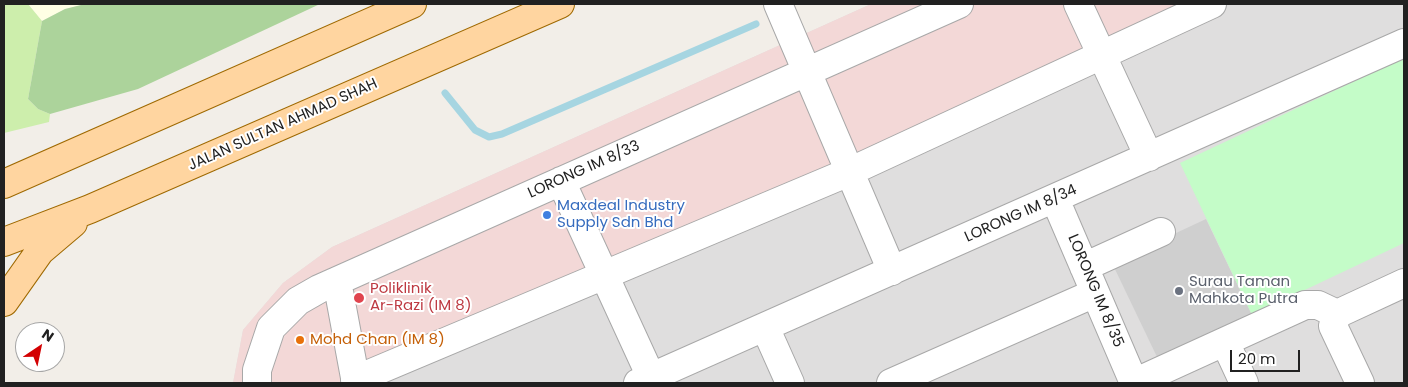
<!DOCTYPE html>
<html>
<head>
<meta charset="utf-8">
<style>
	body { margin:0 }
	#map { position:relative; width:1408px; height:387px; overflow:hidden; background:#f2eee8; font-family:Poppins,sans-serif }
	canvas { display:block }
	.frame { position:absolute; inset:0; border:5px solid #212121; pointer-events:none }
	.north { position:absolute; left:15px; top:322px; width:50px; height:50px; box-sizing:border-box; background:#fff; border:1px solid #a6a6a6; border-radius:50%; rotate:34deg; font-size:14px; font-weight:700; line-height:20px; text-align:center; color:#212121 }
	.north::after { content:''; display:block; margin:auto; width:18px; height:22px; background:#d30002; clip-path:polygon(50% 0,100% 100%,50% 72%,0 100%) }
	.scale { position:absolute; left:1230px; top:350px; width:70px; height:22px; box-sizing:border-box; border:2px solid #212121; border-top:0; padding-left:6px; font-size:15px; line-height:18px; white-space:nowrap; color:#212121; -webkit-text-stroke:4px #fff; paint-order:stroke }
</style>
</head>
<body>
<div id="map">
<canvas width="1408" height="387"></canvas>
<div class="frame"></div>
<div class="north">N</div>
<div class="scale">20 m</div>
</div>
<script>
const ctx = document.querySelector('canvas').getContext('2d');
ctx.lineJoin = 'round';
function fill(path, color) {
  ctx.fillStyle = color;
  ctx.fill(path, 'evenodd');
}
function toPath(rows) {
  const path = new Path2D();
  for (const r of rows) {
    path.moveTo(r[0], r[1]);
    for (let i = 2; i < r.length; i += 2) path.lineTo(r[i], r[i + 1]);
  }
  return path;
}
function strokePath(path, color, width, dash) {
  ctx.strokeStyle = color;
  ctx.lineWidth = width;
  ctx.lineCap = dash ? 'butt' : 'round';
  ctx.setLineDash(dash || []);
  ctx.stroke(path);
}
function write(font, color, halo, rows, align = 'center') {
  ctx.font = font + ' Poppins,sans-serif';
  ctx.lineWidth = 4;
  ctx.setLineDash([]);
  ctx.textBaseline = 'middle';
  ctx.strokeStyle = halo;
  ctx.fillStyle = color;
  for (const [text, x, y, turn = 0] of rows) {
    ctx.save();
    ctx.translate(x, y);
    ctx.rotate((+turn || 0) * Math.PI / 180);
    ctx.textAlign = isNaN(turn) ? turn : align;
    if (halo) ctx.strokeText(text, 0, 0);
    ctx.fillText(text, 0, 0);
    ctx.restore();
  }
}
const residential = toPath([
	[871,4,1404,4,1404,383,233,383,243,330,283,283,332,247]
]);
const commercial = toPath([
	[871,4,1209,4,366,383,233,383,243,330,283,283,332,247]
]);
const education = toPath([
	[28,4,85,4,65,9,42,21]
]);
const religious = toPath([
	[1206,219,1252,315,1158,359,1112,263]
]);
const grass = toPath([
	[4,4,28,4,42,21,28,99,38,109,50,114,49,122,4,133]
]);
const forest = toPath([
	[85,4,320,4,138,89,50,114,38,109,28,99,42,21,65,9]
]);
const park = toPath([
	[1404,58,1404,243,1252,315,1180,163]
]);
const stream = toPath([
	[445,93,475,130,489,137,502,134,756,24]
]);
const minor = toPath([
	[778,4,892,271],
	[1078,4,1149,157],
	[561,181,651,377],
	[1055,199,1134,383],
	[1084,267,1161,232],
	[337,281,356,383],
	[1337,314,1333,326,1360,383],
	[1337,314,1404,283],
	[765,327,790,383],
	[1225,342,1244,383],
	[355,380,849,172,1212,4],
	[257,383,257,370,271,328,298,301,319,289,959,4],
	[638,383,1404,43],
	[891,383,1095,293],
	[1134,383,1305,305,1318,305,1337,314]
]);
const major = toPath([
	[4,184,412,4],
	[4,242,90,209,560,4],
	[4,302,40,251,73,223]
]);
const markers = [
	[547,215,5,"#3f7fe0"],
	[1179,291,5,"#6b7280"],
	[359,298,6,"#e0444e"],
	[300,340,5,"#e8710a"]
];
const streetNames = [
	["JALAN SULTAN AHMAD SHAH",283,125,-24],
	["LORONG IM 8/33",584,170,-24],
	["LORONG IM 8/34",1021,214,-24],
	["LORONG IM 8/35",1095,291,67]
];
const shopNames = [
	["Maxdeal Industry",557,206],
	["Supply Sdn Bhd",557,223]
];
const worshipNames = [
	["Surau Taman",1189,282],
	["Mahkota Putra",1189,299]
];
const healthNames = [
	["Poliklinik",370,289],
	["Ar-Razi (IM 8)",370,306]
];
const foodNames = [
	["Mohd Chan (IM 8)",310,340]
];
fill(residential, '#dfdede');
fill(commercial, '#f3d8d7');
fill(education, '#ffffe4');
fill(religious, '#cfcfcf');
fill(grass, '#cdeeac');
fill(forest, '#acd39b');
fill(park, '#c4fcc8');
strokePath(stream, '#a6d5e1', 7);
strokePath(minor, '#a8a8a8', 30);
strokePath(major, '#9f6900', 30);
strokePath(minor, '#fff', 28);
strokePath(major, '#ffd5a0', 28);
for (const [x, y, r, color] of markers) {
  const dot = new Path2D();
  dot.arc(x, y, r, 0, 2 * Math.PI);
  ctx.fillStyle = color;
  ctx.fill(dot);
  strokePath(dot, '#fff', 2);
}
write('15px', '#212121', '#fff', streetNames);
write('15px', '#366cbe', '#fff', shopNames, 'left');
write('15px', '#5b616d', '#fff', worshipNames, 'left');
write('15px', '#be3a42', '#fff', healthNames, 'left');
write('15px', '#c56008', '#fff', foodNames, 'left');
</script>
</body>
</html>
